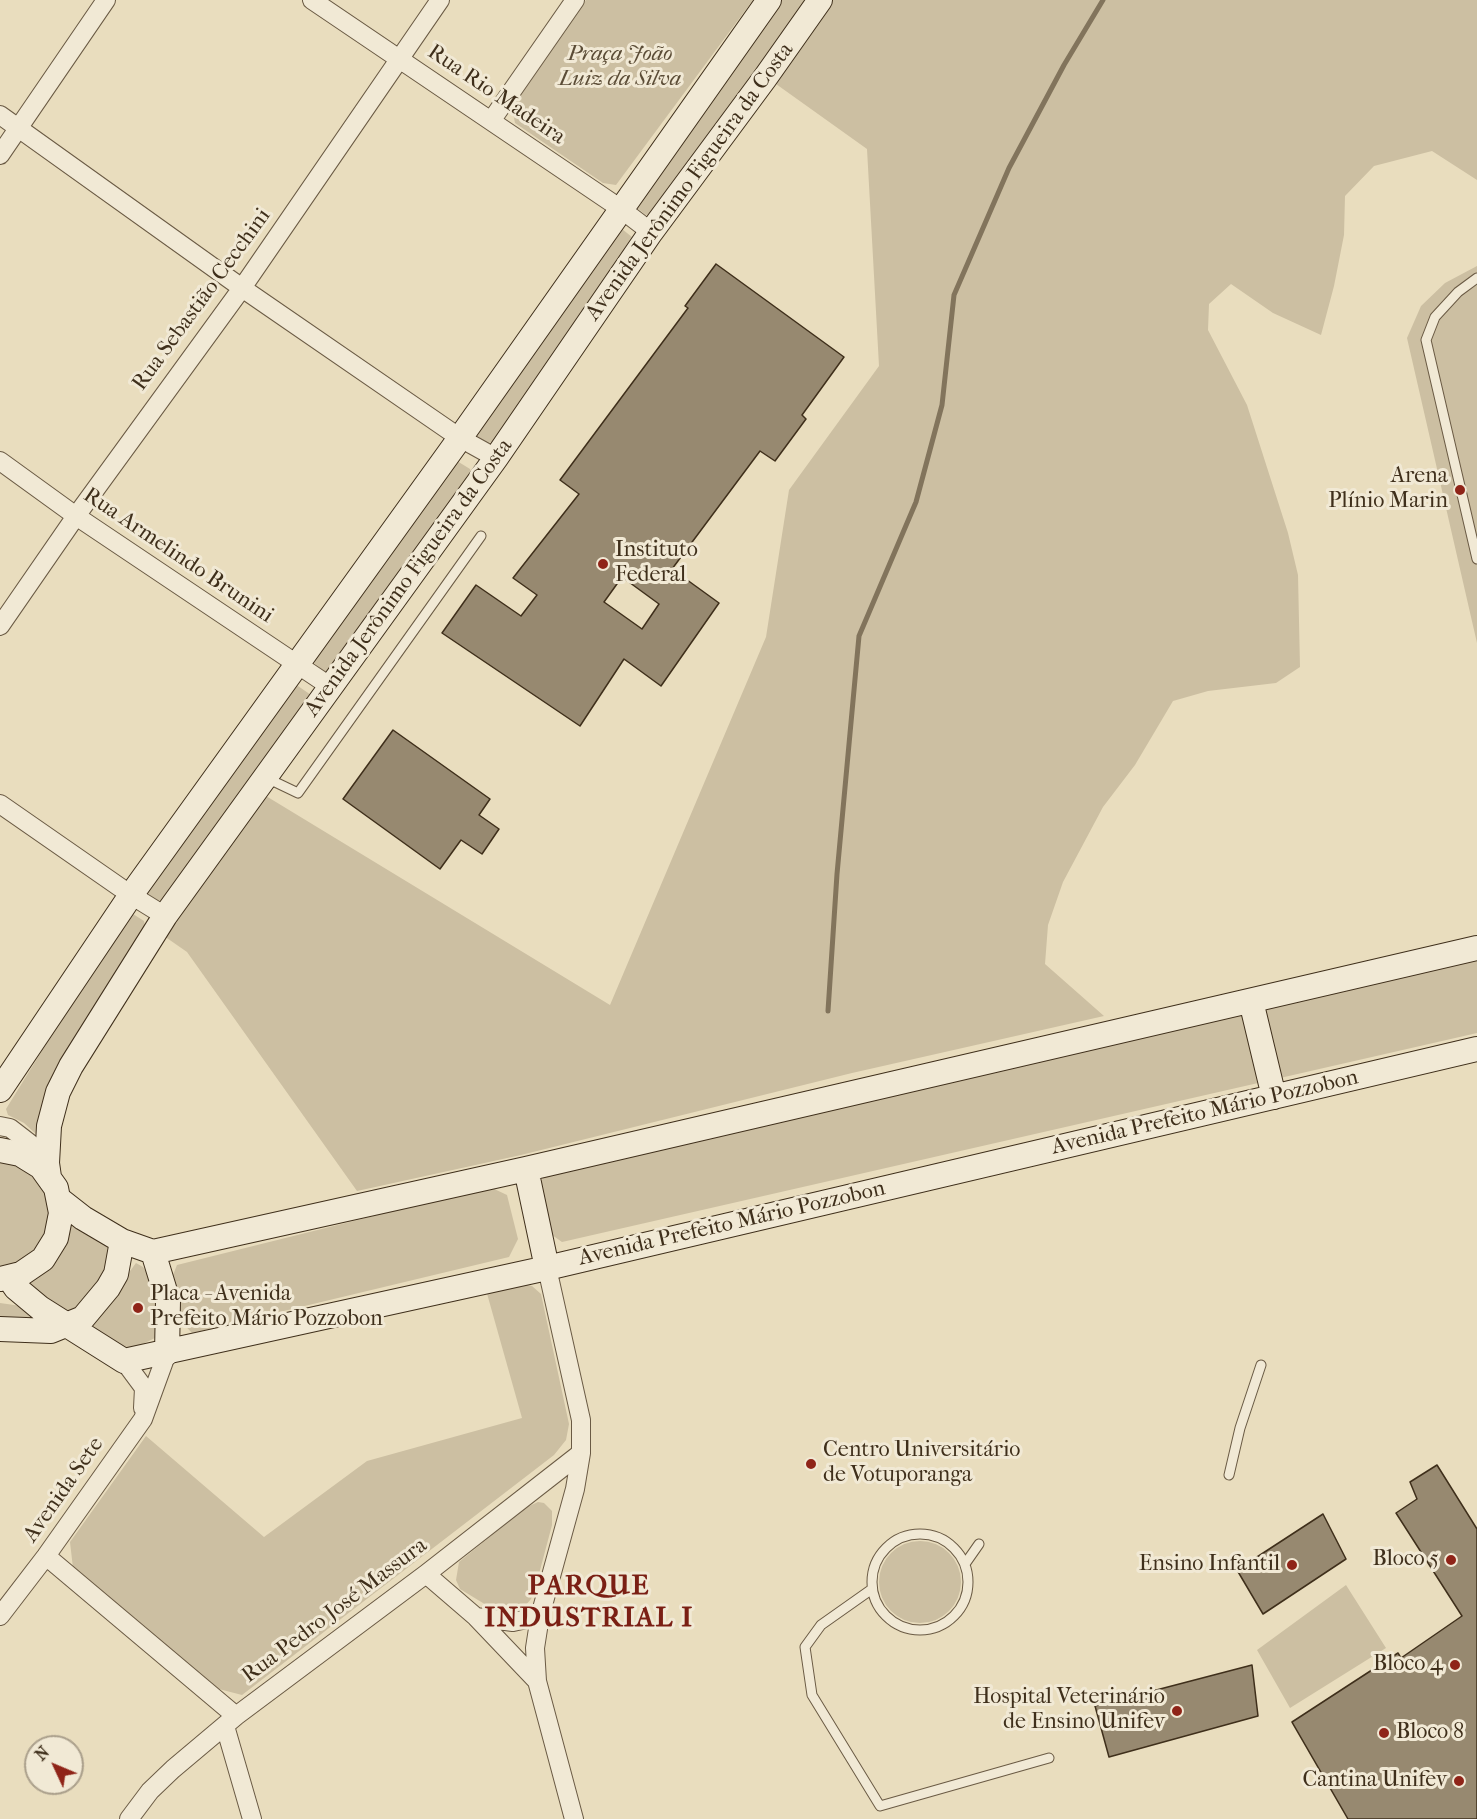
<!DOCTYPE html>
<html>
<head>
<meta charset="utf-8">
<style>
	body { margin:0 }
	#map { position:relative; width:1477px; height:1819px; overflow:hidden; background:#e9ddbe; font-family:"IM FELL French Canon",serif }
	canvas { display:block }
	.north { position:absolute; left:24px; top:1735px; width:60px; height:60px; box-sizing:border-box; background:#f1e9d5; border:2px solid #aa9f8b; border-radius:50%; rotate:314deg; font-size:16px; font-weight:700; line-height:24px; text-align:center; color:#3f2f1b }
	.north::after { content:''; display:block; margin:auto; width:21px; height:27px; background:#8f2418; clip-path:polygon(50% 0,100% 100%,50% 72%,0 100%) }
</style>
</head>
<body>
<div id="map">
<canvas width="1477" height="1819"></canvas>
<div class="north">N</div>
</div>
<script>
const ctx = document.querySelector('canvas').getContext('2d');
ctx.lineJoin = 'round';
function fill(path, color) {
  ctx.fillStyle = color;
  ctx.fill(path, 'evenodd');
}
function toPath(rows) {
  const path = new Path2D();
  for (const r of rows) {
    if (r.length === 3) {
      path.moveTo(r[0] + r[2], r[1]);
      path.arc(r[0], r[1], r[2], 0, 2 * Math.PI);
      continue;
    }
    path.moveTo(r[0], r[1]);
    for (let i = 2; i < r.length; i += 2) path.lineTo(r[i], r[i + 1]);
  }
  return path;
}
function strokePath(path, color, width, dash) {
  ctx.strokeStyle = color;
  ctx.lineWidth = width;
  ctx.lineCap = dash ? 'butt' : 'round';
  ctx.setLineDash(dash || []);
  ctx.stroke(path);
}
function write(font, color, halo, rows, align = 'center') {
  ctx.font = font + ' "IM FELL French Canon",serif';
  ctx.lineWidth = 6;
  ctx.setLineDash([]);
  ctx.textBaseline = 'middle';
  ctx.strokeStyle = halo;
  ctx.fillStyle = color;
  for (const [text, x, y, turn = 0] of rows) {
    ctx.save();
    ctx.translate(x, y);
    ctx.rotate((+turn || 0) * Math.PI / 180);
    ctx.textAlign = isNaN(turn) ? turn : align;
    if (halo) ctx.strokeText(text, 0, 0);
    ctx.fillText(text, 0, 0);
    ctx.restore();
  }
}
const green = toPath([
	[586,0,753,0,616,185,603,183,515,123,512,108],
	[776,0,808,0,656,213,646,215,637,208],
	[833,0,1477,0,1477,180,1432,151,1374,166,1345,196,1344,235,1334,286,1321,335,1273,313,1231,284,1209,304,1208,330,1247,405,1288,533,1298,575,1300,667,1276,683,1208,691,1173,701,1135,765,1103,807,1063,882,1048,925,1045,964,1104,1016,852,1073,521,1155,357,1191,187,952,164,936,266,796,610,1005,766,637,789,490,879,366,867,149,776,84],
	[622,229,632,237,634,247,497,440,486,444,476,437,475,427],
	[1477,266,1477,643,1407,338,1421,306,1445,283],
	[457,461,470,469,473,478,337,667,325,672,314,663,316,650],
	[298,686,311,695,169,898,158,901,148,894,147,882,287,690],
	[133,914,144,921,146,931,37,1135,24,1123,8,1115,6,1109,122,921],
	[1477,955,1477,1033,562,1242,545,1230,537,1188,548,1170],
	[0,1161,21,1167,40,1184,46,1195,49,1220,41,1243,26,1259,0,1269],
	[490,1187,507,1195,518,1239,509,1257,192,1333,175,1315,171,1280,177,1265],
	[68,1221,106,1245,113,1255,110,1270,81,1309,67,1311,44,1302,25,1279],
	[136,1263,143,1267,157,1286,160,1317,155,1338,132,1349,115,1346,87,1329],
	[518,1283,532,1286,541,1294,569,1424,566,1440,554,1455,242,1695,219,1689,73,1568,70,1542,146,1436,264,1537,367,1461,522,1418,486,1290],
	[0,1303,21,1306,42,1321,0,1322],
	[538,1502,544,1503,552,1511,552,1525,535,1589,531,1599,525,1606,510,1611,496,1611,460,1589,456,1580,459,1562,525,1508],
	[920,1582,41],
	[1346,1585,1386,1648,1290,1708,1257,1650]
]);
const stream = toPath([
	[828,1011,837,874,859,636,916,502,942,405,954,295,1009,168,1064,65,1103,0]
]);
const building = toPath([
	[716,264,844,357,802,415,806,419,775,461,760,451,672,569,719,603,661,686,624,659,580,726,442,633,476,585,521,616,537,595,513,578,579,494,560,480,688,308,685,306,716,264],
	[622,577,659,604,642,629,604,602,622,577],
	[393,730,490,799,479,815,499,829,482,854,461,840,440,869,343,799,393,730],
	[1437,1465,1477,1529,1477,1819,1348,1819,1292,1722,1398,1653,1401,1658,1462,1616,1396,1513,1417,1499,1410,1482,1437,1465],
	[1323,1514,1346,1559,1263,1614,1237,1570,1323,1514],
	[1252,1665,1258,1716,1109,1757,1095,1706,1252,1665]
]);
const lane = toPath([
	[1477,278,1458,292,1435,317,1426,340,1477,559],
	[266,781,275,782,298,793,481,536],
	[1229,1475,1240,1428,1261,1365],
	[920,1582,48],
	[965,1564,979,1544],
	[872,1589,821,1625,805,1647,812,1695,880,1806,1049,1758]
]);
const street = toPath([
	[312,0,621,209,651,232],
	[0,115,242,288,460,438,496,458],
	[491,121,575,0],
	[0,155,106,0],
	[0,461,76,516,331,687],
	[0,626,76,516,242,288,440,0],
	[0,804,131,895,165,916],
	[0,1126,10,1128,32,1145,36,1150,38,1165],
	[547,1268,581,1420,581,1453,575,1489,540,1616,535,1648,537,1681,574,1819],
	[124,1361,144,1388,143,1408],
	[46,1556,236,1716],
	[426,1574,476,1617,537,1681],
	[0,1616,46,1556,143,1419,167,1353],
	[476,1617,513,1622,540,1616],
	[225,1726,252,1819],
	[129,1819,150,1791,173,1769,236,1716,426,1574,581,1453]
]);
const secondary = toPath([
	[1251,1001,1274,1097],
	[0,1090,131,895,460,438,769,0],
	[0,1150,20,1154,41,1167,56,1188,61,1213,56,1238,43,1259,21,1274,0,1279],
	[526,1169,547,1268],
	[49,1177,47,1163,49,1126,58,1092,71,1066,165,916,496,458,651,232,765,78,820,0],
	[60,1200,83,1218,122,1241,153,1252,526,1169,1477,948],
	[153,1252,168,1301,167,1353],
	[9,1278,16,1288,40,1308,124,1361,547,1268,1477,1049],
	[0,1329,51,1331,83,1318,108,1288,116,1274,122,1241]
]);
const markers = [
	[1460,490,6,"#8f2418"],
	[603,564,6,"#8f2418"],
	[138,1308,6,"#8f2418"],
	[811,1464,6,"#8f2418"],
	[1451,1560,6,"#8f2418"],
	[1292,1565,6,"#8f2418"],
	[1455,1665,6,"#8f2418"],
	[1177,1711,6,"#8f2418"],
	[1384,1733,6,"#8f2418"],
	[1459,1781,6,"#8f2418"]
];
const parkNames = [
	["Praça João",620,55],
	["Luiz da Silva",620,80]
];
const streetNames = [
	["Rua Rio Madeira",496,95,34],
	["Avenida Jerônimo Figueira da Costa",690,182,-54],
	["Rua Sebastião Cecchini",202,300,-54],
	["Rua Armelindo Brunini",178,556,34],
	["Avenida Jerônimo Figueira da Costa",409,578,-54],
	["Avenida Prefeito Mário Pozzobon",1205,1113,-13],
	["Avenida Prefeito Mário Pozzobon",732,1224,-13],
	["Avenida Sete",64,1490,-55],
	["Rua Pedro José Massura",335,1611,-37]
];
const poiNames = [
	["Arena",1448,477],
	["Plínio Marin",1448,502],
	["Instituto",615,551,"left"],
	["Federal",615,576,"left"],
	["Placa - Avenida",150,1295,"left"],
	["Prefeito Mário Pozzobon",150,1320,"left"],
	["Centro Universitário",823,1451,"left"],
	["de Votuporanga",823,1476,"left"],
	["Bloco 5",1439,1560],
	["Ensino Infantil",1280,1565],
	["Bloco 4",1443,1665],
	["Hospital Veterinário",1165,1698],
	["de Ensino Unifev",1165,1723],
	["Bloco 8",1396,1733,"left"],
	["Cantina Unifev",1447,1781]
];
const districtNames = [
	["PARQUE",589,1587],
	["INDUSTRIAL I",589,1619]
];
fill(green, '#ccbfa2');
strokePath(stream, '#82745c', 5);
fill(building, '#978970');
strokePath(building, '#3f2f1b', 1.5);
strokePath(lane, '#6a5a44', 11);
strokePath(street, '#6a5a44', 20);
strokePath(secondary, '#3f2f1b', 26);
strokePath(lane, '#f1e9d5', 9);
strokePath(street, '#f1e9d5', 18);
strokePath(secondary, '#f1e9d5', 24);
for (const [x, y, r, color] of markers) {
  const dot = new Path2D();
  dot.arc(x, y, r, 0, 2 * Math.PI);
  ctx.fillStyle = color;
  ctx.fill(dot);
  strokePath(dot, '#f1e9d5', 2);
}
write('italic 22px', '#5b4c36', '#f1e9d5', parkNames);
write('22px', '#3f2f1b', '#f1e9d5', streetNames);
write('22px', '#3f2f1b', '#f1e9d5', poiNames, 'right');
ctx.letterSpacing = '1.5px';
write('bold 28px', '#7a1f14', '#f1e9d5', districtNames);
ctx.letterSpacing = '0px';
</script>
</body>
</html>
